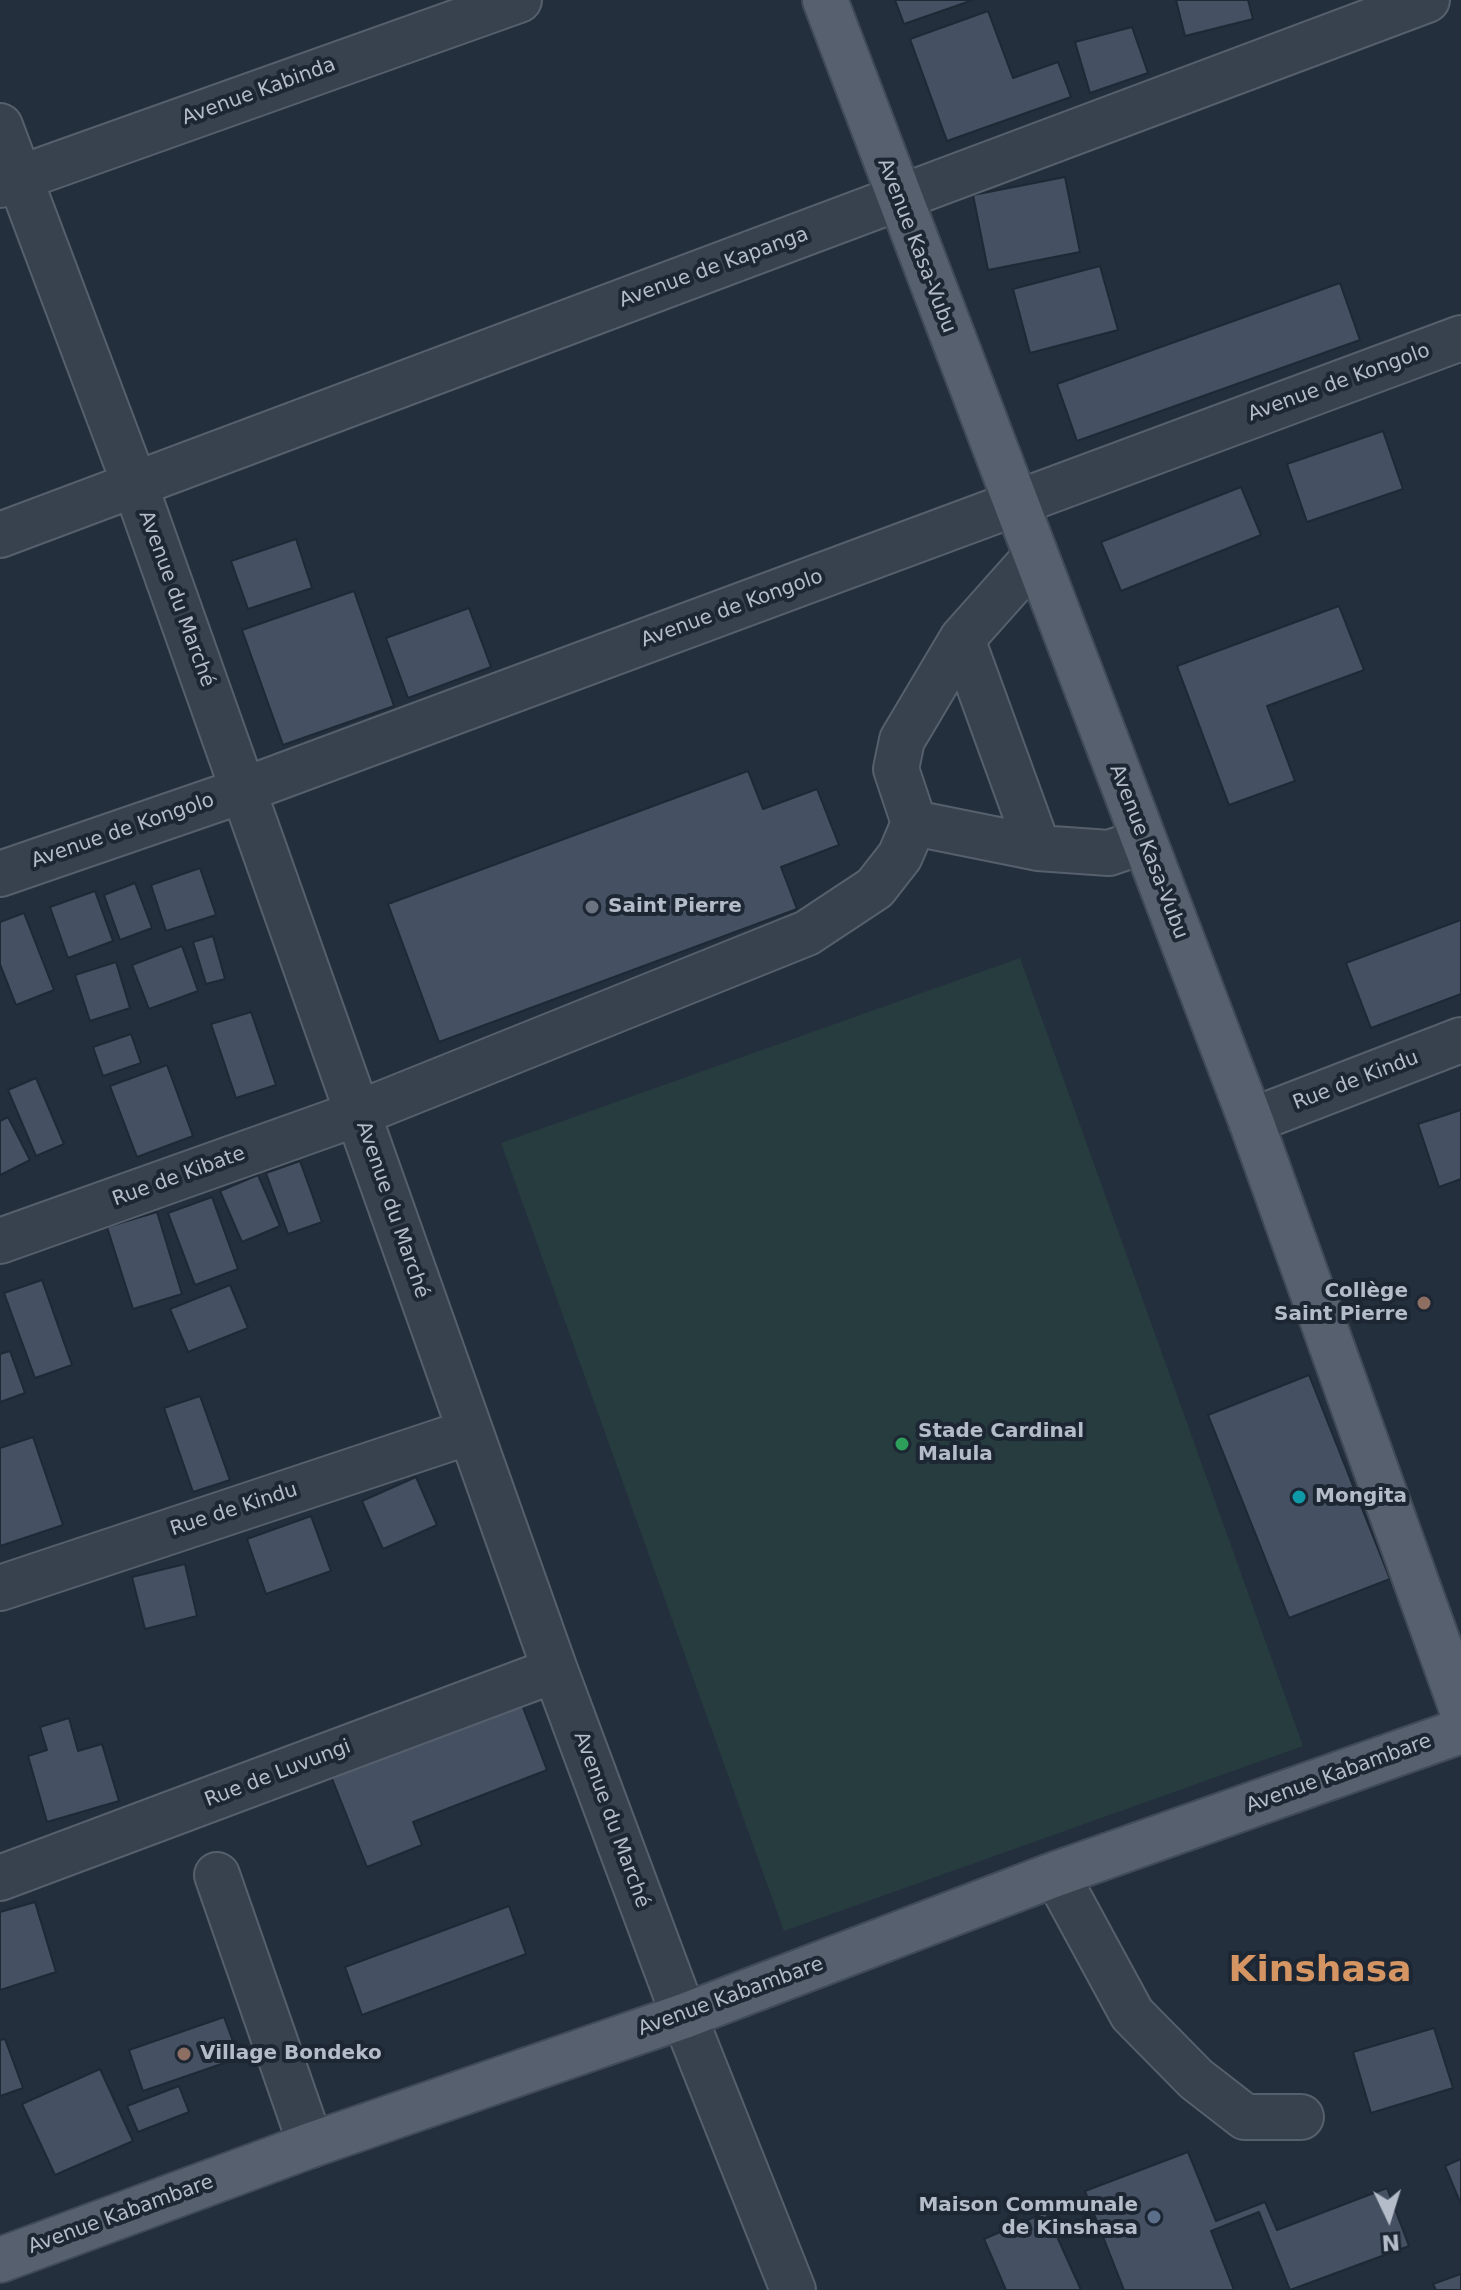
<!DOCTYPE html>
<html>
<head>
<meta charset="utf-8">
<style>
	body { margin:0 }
	#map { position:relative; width:1461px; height:2290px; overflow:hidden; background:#242f3e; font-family:"DejaVu Sans",sans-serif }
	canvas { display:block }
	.north { position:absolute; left:1349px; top:2178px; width:80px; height:80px; -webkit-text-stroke:6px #1d2633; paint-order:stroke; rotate:176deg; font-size:22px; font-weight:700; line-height:32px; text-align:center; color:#b4bcc9 }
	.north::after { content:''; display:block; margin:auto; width:28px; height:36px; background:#b4bcc9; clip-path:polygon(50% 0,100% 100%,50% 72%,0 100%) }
</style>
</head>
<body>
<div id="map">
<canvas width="1461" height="2290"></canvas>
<div class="north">N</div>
</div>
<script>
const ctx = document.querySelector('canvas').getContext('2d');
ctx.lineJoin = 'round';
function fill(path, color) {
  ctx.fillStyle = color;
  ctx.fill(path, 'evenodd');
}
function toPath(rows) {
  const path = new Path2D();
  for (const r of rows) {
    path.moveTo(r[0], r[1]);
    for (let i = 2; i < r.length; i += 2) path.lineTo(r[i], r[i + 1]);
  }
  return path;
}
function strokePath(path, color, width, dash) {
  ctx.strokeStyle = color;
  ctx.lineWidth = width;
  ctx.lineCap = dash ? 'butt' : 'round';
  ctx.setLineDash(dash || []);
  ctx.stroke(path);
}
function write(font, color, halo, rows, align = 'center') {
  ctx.font = font + ' "DejaVu Sans",sans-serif';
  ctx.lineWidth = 8;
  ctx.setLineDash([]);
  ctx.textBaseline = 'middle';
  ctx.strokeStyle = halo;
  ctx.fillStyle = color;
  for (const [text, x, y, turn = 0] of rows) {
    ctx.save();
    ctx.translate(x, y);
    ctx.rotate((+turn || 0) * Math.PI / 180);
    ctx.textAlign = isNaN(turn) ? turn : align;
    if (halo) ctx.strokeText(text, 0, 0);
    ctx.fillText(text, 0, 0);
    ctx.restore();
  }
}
const green = toPath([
	[1020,958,1303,1746,784,1931,501,1143]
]);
const building = toPath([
	[895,0,973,0,904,24,895,0],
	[1176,0,1248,0,1253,19,1185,36,1176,0],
	[988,11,1013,78,1058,62,1071,97,947,141,910,39,988,11],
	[1132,27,1148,73,1090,93,1075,42,1132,27],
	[1065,177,1080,252,988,270,973,195,1065,177],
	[1100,266,1118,330,1030,353,1013,289,1100,266],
	[1340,283,1360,340,1077,441,1057,384,1340,283],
	[1383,431,1403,489,1307,522,1287,464,1383,431],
	[1241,487,1261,535,1121,591,1101,542,1241,487],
	[296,539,312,588,248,609,231,561,296,539],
	[354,591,394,706,283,745,242,630,354,591],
	[1339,606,1364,670,1267,706,1295,781,1229,805,1177,666,1339,606],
	[469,608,491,667,408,698,386,638,469,608],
	[748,771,763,809,817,789,839,845,781,867,797,909,439,1042,388,904,748,771],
	[200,868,216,915,166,931,151,885,200,868],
	[135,883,152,928,120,940,104,895,135,883],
	[95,891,113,941,68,958,50,907,95,891],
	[24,913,54,990,16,1005,0,964,0,922,24,913],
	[1461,920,1461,994,1371,1028,1346,963,1461,920],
	[213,936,225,979,206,984,193,942,213,936],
	[182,946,198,991,149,1009,132,965,182,946],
	[116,962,130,1008,90,1021,75,975,116,962],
	[251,1012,276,1085,236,1098,211,1024,251,1012],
	[131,1034,141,1063,103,1076,93,1047,131,1034],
	[167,1065,193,1136,137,1157,110,1086,167,1065],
	[36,1078,64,1144,36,1156,8,1090,36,1078],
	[1461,1110,1461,1179,1439,1187,1418,1124,1461,1110],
	[8,1117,30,1160,0,1175,0,1121,8,1117],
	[300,1161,322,1222,288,1234,266,1173,300,1161],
	[258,1175,280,1226,242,1242,220,1191,258,1175],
	[212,1197,238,1269,195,1285,168,1213,212,1197],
	[157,1212,182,1294,133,1309,107,1227,157,1212],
	[42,1280,72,1365,35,1378,4,1293,42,1280],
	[230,1285,248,1328,188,1352,170,1309,230,1285],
	[10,1351,25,1393,0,1402,0,1354,10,1351],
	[1309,1375,1390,1579,1289,1618,1208,1415,1309,1375],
	[200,1396,230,1480,193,1492,164,1408,200,1396],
	[33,1437,63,1525,0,1546,0,1448,33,1437],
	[416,1477,437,1525,383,1549,362,1501,416,1477],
	[311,1516,331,1571,266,1594,247,1539,311,1516],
	[185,1564,197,1616,145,1629,132,1577,185,1564],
	[519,1697,547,1770,413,1822,422,1845,367,1867,329,1771,519,1697],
	[69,1718,78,1751,102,1744,119,1801,47,1822,28,1756,47,1750,40,1727,69,1718],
	[35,1902,56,1972,0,1990,0,1912,35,1902],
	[509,1906,526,1954,362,2015,345,1967,509,1906],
	[224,2017,239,2058,143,2091,129,2050,224,2017],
	[1434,2028,1453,2088,1371,2113,1353,2052,1434,2028],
	[5,2039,23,2088,0,2096,0,2040,5,2039],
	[100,2069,133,2141,55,2175,22,2104,100,2069],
	[179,2086,189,2112,138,2132,127,2106,179,2086],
	[1188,2152,1216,2221,1265,2202,1277,2230,1387,2188,1409,2246,1290,2290,1259,2212,1211,2231,1234,2290,1124,2290,1085,2191,1188,2152],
	[1461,2159,1461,2204,1445,2166,1461,2159],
	[1046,2212,1081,2290,1006,2290,984,2239,1046,2212],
	[1461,2274,1461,2290,1436,2290,1433,2284,1461,2274]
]);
const minor = toPath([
	[0,126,135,485,555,1670,684,2016,793,2290],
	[0,185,519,0],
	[0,535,1427,0],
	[1035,557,962,639,1038,848],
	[914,823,1038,848,1109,853,1144,841],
	[0,874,244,790,1461,338],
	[1251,1121,1461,1040],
	[0,1241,359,1113,807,933,875,888,900,856,914,823,896,769,902,740,962,639],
	[0,1588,469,1432],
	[1056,1874,1132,2014,1196,2079,1245,2117,1301,2117],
	[217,1875,311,2145],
	[0,1878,555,1670]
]);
const major = toPath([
	[825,0,1251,1121,1461,1707],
	[0,2260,311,2145,684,2016,1056,1874,1461,1731]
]);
const markers = [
	[592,907,8,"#6b7280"],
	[1424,1303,8,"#8d6e63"],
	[902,1444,8,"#2e9e5b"],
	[1299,1497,8,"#0f9aa8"],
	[184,2054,8,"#8d6e63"],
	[1154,2217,8,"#5c6f8a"]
];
const streetNames = [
	["Avenue Kabinda",259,92,-20],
	["Avenue Kasa-Vubu",916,246,69],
	["Avenue de Kapanga",714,268,-20],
	["Avenue de Kongolo",1339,383,-20],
	["Avenue du Marché",176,599,70],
	["Avenue de Kongolo",732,609,-20],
	["Avenue de Kongolo",123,831,-19],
	["Avenue Kasa-Vubu",1148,852,69],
	["Rue de Kindu",1356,1081,-21],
	["Rue de Kibate",179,1177,-20],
	["Avenue du Marché",392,1210,71],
	["Rue de Kindu",234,1510,-18],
	["Rue de Luvungi",278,1774,-21],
	["Avenue Kabambare",1339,1774,-20],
	["Avenue du Marché",611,1820,70],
	["Avenue Kabambare",731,1997,-20],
	["Avenue Kabambare",121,2215,-20]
];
const poiNames = [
	["Saint Pierre",608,907],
	["Collège",1408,1292,"right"],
	["Saint Pierre",1408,1315,"right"],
	["Stade Cardinal",918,1432],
	["Malula",918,1455],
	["Mongita",1315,1497],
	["Village Bondeko",200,2054],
	["Maison Communale",1138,2206,"right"],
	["de Kinshasa",1138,2229,"right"]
];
const townNames = [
	["Kinshasa",1320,1972]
];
fill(green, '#263c3f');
fill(building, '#455162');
strokePath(building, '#1f2835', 2);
strokePath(minor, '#565f6c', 48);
strokePath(major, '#414a57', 48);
strokePath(minor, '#38414e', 44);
strokePath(major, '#56606e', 44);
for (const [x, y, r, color] of markers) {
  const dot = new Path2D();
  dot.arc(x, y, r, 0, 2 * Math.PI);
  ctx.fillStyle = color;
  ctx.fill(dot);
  strokePath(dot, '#1d2633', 3);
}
write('20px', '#b4bcc9', '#1d2633', streetNames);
write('bold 20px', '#b4bcc9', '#1d2633', poiNames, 'left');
write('bold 36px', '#d59563', '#1d2633', townNames);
</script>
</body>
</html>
